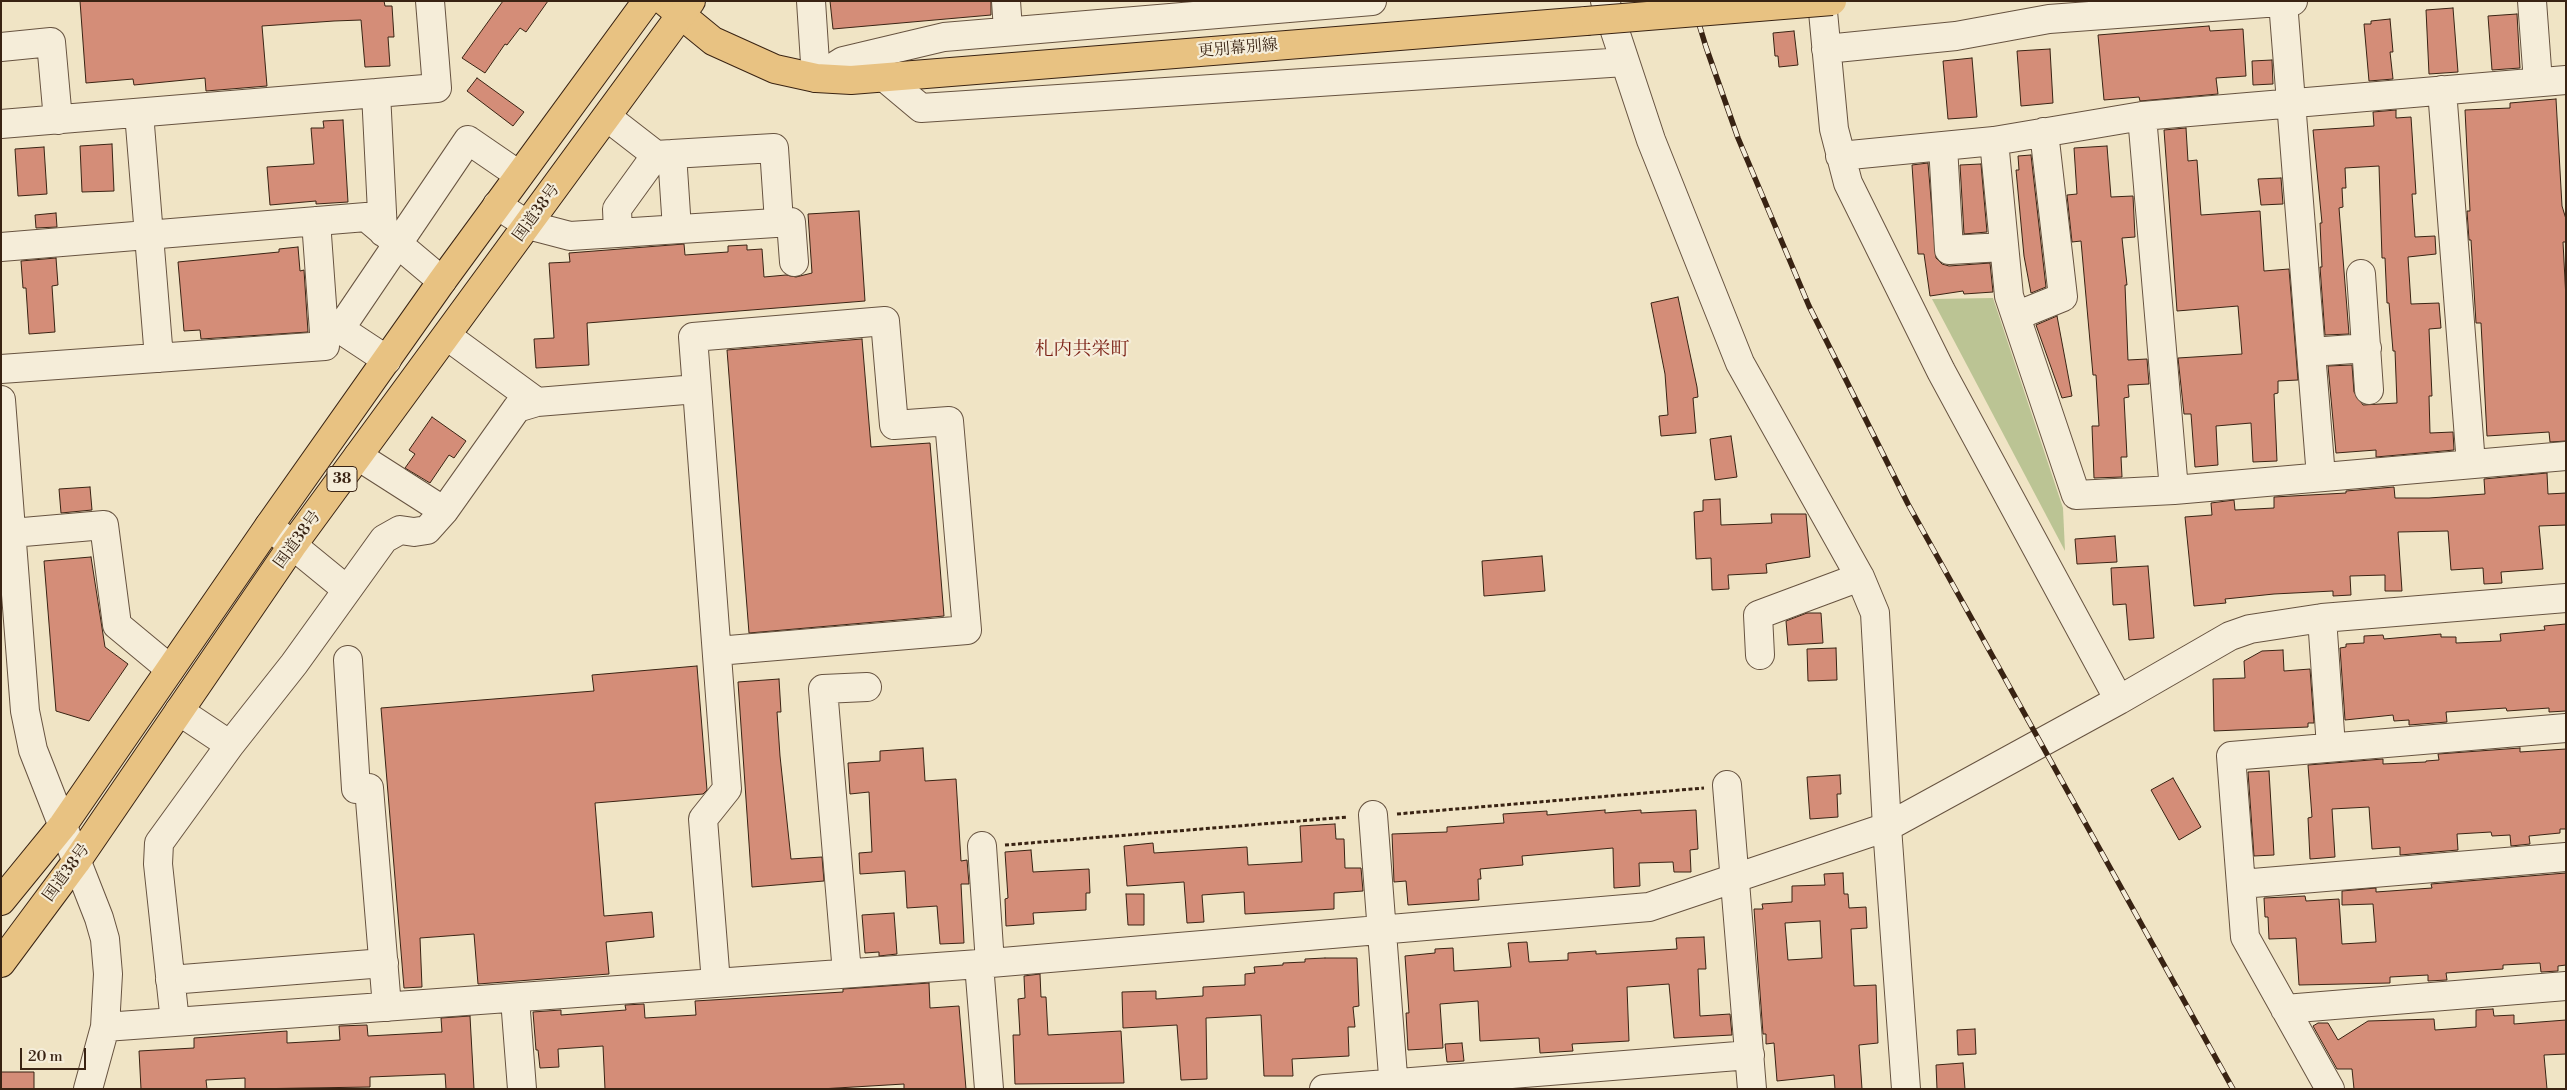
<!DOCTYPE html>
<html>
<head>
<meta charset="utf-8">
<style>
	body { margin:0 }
	#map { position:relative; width:2567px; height:1090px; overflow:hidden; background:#f0e4c5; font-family:"Libre Bodoni",serif }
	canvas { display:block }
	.frame { position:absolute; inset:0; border:2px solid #392313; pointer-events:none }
	.scale { position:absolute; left:20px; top:1048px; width:66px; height:22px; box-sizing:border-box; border:2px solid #392313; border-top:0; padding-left:6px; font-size:15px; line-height:18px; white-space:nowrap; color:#392313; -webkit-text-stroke:4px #f5edd9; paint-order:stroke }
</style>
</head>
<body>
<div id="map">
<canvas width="2567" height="1090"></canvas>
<div class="frame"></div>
<div class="scale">20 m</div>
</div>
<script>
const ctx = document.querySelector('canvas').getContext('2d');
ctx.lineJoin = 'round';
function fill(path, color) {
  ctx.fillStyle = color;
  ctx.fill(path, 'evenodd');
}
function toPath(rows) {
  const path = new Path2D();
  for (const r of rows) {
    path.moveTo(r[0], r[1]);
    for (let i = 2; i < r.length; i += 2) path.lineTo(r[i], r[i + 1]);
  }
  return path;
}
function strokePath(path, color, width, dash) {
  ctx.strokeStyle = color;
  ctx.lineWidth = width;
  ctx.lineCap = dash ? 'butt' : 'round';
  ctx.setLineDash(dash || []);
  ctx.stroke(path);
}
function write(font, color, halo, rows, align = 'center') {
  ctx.font = font + ' "Libre Bodoni","Noto Serif JP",serif';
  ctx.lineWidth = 4.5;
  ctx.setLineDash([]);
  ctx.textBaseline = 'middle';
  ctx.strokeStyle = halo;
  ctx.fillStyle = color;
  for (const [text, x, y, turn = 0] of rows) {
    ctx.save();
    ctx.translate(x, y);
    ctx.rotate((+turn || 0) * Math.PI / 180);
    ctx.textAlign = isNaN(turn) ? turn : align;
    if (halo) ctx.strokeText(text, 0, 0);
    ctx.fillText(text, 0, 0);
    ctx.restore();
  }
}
const green = toPath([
	[1993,298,2063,508,2065,551,1932,299]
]);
const building = toPath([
	[80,1,384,1,385,6,392,6,394,37,388,37,390,66,365,67,361,20,334,21,262,26,267,86,206,91,205,78,134,85,133,79,86,83,80,1],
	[503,1,548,1,526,32,520,28,507,45,505,44,485,73,462,58,503,1],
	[830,1,991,1,991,15,833,29,830,1],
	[2453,8,2458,72,2429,74,2426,10,2453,8],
	[2517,14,2520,68,2492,70,2488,16,2517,14],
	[2390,19,2393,52,2390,52,2393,79,2369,81,2364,24,2371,24,2371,21,2390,19],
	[2209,26,2210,31,2243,29,2246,76,2216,78,2218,94,2140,101,2139,97,2104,100,2098,35,2209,26],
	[1794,31,1798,65,1779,67,1778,56,1775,56,1773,33,1794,31],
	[2050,49,2053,103,2021,106,2017,51,2050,49],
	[1972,58,1977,117,1948,119,1943,61,1972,58],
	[2272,60,2273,84,2253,85,2252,61,2272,60],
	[477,78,524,112,513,126,467,91,477,78],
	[2556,99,2562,206,2566,219,2566,242,2563,242,2566,299,2566,441,2550,442,2549,432,2487,436,2481,323,2476,323,2471,240,2469,240,2467,211,2470,211,2465,110,2510,108,2510,103,2556,99],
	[2396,110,2396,118,2411,117,2416,194,2412,194,2415,237,2435,236,2436,254,2408,257,2411,304,2439,303,2441,328,2429,329,2432,396,2429,396,2430,433,2453,432,2454,450,2376,457,2376,450,2336,453,2328,366,2352,365,2354,392,2363,405,2397,403,2395,351,2393,351,2389,303,2387,303,2385,258,2382,258,2379,166,2345,168,2346,188,2342,188,2343,207,2339,208,2349,334,2325,335,2320,267,2322,267,2320,223,2322,223,2313,130,2374,126,2373,112,2396,110],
	[343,120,348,202,316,204,316,201,270,205,267,167,314,164,311,128,324,128,323,121,343,120],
	[2186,128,2188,161,2197,160,2201,215,2260,211,2264,271,2289,269,2298,380,2278,381,2278,393,2274,394,2277,461,2253,462,2251,423,2216,426,2218,465,2195,467,2191,414,2184,414,2178,358,2242,354,2238,306,2177,311,2164,130,2186,128],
	[112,144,114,191,82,192,80,146,112,144],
	[2107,146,2111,197,2133,196,2135,237,2122,238,2127,285,2125,285,2128,360,2147,359,2149,384,2128,385,2129,397,2124,398,2127,457,2121,457,2122,477,2094,478,2092,426,2099,426,2096,375,2093,375,2081,241,2072,242,2067,195,2077,194,2074,148,2107,146],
	[44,147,47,194,18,196,15,149,44,147],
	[2031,155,2046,287,2031,293,2024,256,2016,170,2019,170,2018,156,2031,155],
	[1928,163,1936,258,1942,264,1949,266,1990,263,1993,292,1964,294,1963,291,1930,296,1924,254,1918,254,1912,165,1928,163],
	[1981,164,1987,232,1964,234,1960,165,1981,164],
	[2281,178,2283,204,2261,205,2258,179,2281,178],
	[859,211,865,301,587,323,589,365,536,368,534,339,554,338,549,263,570,262,569,253,684,244,685,255,728,252,728,246,747,245,747,250,762,249,764,277,786,275,796,277,812,273,808,214,859,211],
	[56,213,57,227,36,228,35,215,56,213],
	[298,247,300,271,304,270,308,332,201,339,200,330,184,331,178,262,279,252,279,249,298,247],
	[56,258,58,285,52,286,55,332,29,334,26,288,23,288,21,261,56,258],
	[1678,297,1697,387,1698,397,1693,398,1696,433,1661,436,1659,416,1668,415,1665,374,1651,303,1678,297],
	[2057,316,2072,396,2062,398,2036,325,2057,316],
	[862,339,871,447,930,443,944,616,749,633,727,350,862,339],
	[432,417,466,441,454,458,449,455,430,483,405,468,415,454,409,450,432,417],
	[1731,436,1737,477,1715,480,1710,439,1731,436],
	[2547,473,2548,494,2566,493,2566,525,2539,526,2543,569,2501,572,2502,583,2484,584,2483,568,2451,570,2448,531,2398,532,2402,591,2385,591,2385,575,2350,576,2351,595,2333,596,2333,591,2274,594,2225,599,2226,603,2194,606,2185,517,2212,515,2211,503,2234,500,2235,510,2274,508,2274,497,2346,493,2346,491,2394,487,2395,498,2429,498,2485,494,2484,479,2547,473],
	[90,487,92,510,61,513,59,489,90,487],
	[1720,499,1721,525,1772,523,1771,514,1806,514,1810,557,1766,564,1767,573,1728,575,1729,589,1712,590,1711,558,1696,559,1694,512,1703,511,1703,500,1720,499],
	[2115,536,2117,562,2077,564,2075,539,2115,536],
	[1542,556,1545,591,1484,596,1482,561,1542,556],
	[91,557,105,647,128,664,89,721,56,711,44,561,91,557],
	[2148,566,2154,638,2129,640,2126,604,2113,605,2111,568,2148,566],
	[1807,613,1821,613,1823,643,1788,645,1786,621,1807,613],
	[2566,624,2566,711,2549,712,2549,708,2507,711,2506,708,2446,712,2447,722,2409,725,2409,720,2394,721,2393,715,2345,720,2340,648,2346,647,2346,644,2364,643,2364,636,2383,635,2384,639,2441,634,2441,637,2456,637,2456,643,2501,641,2500,634,2545,630,2544,626,2566,624],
	[1836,648,1837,680,1808,681,1807,649,1836,648],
	[2283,650,2284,671,2310,669,2314,723,2308,723,2308,727,2214,731,2213,679,2245,678,2244,661,2262,651,2283,650],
	[697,666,707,790,703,794,595,803,604,916,652,912,654,937,606,942,609,974,478,984,474,934,420,938,422,987,404,988,381,708,594,691,592,675,697,666],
	[779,679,781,712,777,712,780,756,791,859,822,857,824,881,752,887,738,682,779,679],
	[923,748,925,781,956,779,961,861,967,860,969,884,961,884,964,943,940,944,937,906,907,908,905,871,860,874,859,853,872,852,869,792,850,794,848,763,880,761,880,751,923,748],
	[2520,748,2520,752,2566,749,2566,829,2560,829,2560,833,2529,836,2530,844,2511,846,2510,835,2492,836,2491,832,2457,834,2458,850,2400,855,2400,847,2372,849,2369,807,2332,809,2335,857,2310,859,2308,818,2312,817,2308,765,2383,759,2383,764,2426,762,2426,761,2439,760,2438,754,2520,748],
	[2269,771,2274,855,2254,856,2248,772,2269,771],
	[1840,775,1841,794,1837,794,1838,817,1810,819,1807,777,1840,775],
	[2173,778,2201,827,2179,840,2151,790,2173,778],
	[1605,810,1605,813,1641,810,1641,813,1696,810,1698,849,1690,850,1691,872,1674,872,1673,862,1639,863,1640,886,1614,888,1613,848,1522,856,1523,865,1480,869,1481,879,1478,879,1479,900,1408,905,1406,881,1394,882,1392,834,1447,832,1447,827,1504,823,1503,814,1547,811,1547,815,1605,810],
	[1335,824,1336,839,1344,839,1345,868,1361,868,1363,891,1334,893,1334,909,1245,914,1244,892,1202,895,1204,922,1187,923,1184,882,1127,886,1124,846,1153,843,1154,853,1247,847,1248,865,1302,862,1300,826,1335,824],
	[1031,850,1033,872,1089,869,1090,893,1086,893,1086,910,1033,913,1034,924,1006,926,1005,899,1008,898,1005,852,1031,850],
	[1843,873,1844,894,1848,894,1849,908,1866,907,1867,928,1851,929,1854,986,1876,985,1878,1043,1859,1045,1862,1089,1835,1089,1834,1075,1777,1081,1774,1043,1766,1044,1766,1034,1763,1034,1754,909,1763,909,1762,904,1792,902,1792,886,1825,885,1824,874,1843,873],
	[1820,921,1822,958,1788,960,1785,923,1820,921],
	[2566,873,2566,965,2558,966,2558,971,2541,972,2540,963,2503,965,2503,969,2446,973,2447,980,2428,981,2428,975,2390,977,2390,983,2299,985,2296,938,2269,939,2268,917,2265,917,2264,898,2305,896,2306,901,2339,899,2342,944,2376,942,2373,904,2342,905,2342,891,2376,888,2376,892,2432,888,2431,884,2566,873],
	[1126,894,1144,894,1144,925,1128,925,1126,894],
	[894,913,897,954,879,956,879,952,865,953,862,915,894,913],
	[1704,937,1706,969,1698,969,1700,1016,1730,1014,1732,1035,1674,1038,1669,984,1627,987,1629,1041,1572,1044,1573,1051,1540,1053,1539,1038,1480,1041,1478,1001,1440,1004,1443,1048,1408,1050,1406,1013,1409,1013,1405,956,1435,953,1435,949,1453,948,1454,971,1511,967,1508,943,1527,942,1529,962,1568,960,1568,953,1596,951,1596,954,1677,949,1676,938,1704,937],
	[1325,958,1357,958,1359,1006,1353,1007,1355,1027,1348,1027,1349,1056,1292,1059,1293,1076,1264,1076,1261,1015,1206,1018,1207,1079,1181,1080,1177,1025,1123,1028,1122,992,1156,991,1156,999,1203,996,1203,987,1245,985,1245,974,1255,973,1254,967,1283,965,1283,963,1305,962,1305,959,1325,958],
	[1040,974,1041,997,1046,997,1048,1035,1121,1031,1124,1083,1015,1084,1013,1035,1020,1035,1018,999,1025,998,1024,976,1040,974],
	[929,983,930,1008,959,1006,966,1089,904,1089,904,1084,820,1089,605,1089,603,1046,558,1049,559,1067,540,1068,538,1050,536,1050,533,1012,561,1010,561,1015,626,1010,625,1005,644,1004,645,1018,696,1015,695,1001,843,992,843,989,929,983],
	[2493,1009,2494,1016,2514,1015,2514,1024,2566,1020,2566,1054,2544,1055,2547,1089,2354,1089,2352,1069,2337,1069,2313,1026,2318,1023,2328,1023,2338,1040,2368,1021,2434,1019,2435,1030,2476,1027,2476,1010,2493,1009],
	[470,1016,474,1089,446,1089,445,1074,370,1077,370,1087,245,1089,245,1078,206,1080,207,1089,141,1089,139,1051,194,1048,194,1038,287,1031,287,1043,340,1040,339,1026,367,1025,368,1036,442,1032,441,1018,470,1016],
	[1975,1029,1976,1054,1958,1055,1957,1030,1975,1029],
	[1462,1043,1464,1061,1447,1062,1445,1044,1462,1043],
	[1963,1063,1965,1089,1937,1089,1936,1065,1963,1063],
	[1,1072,34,1072,34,1089,1,1089,1,1072]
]);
const path = toPath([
	[1397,814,1704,788],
	[1005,845,1348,817]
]);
const minor = toPath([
	[811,1,816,78,843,61,944,37,1372,1],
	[1006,1,1008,30],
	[1605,1,1651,140,1740,363,1860,577,1875,613,1887,827,1906,1089],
	[1822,1,1834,129,1848,183,1941,371,2119,700],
	[2532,1,2538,82],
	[2283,2,2321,477],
	[1,47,51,42,58,120],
	[1826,49,1956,36,2049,19,2293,1],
	[884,77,921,108,1625,62],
	[2442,90,2471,464],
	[376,93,383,232],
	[139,113,159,358],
	[2142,116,2174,490],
	[607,117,656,155,672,154],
	[1,124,437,88,430,1],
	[1994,141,2009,296,2076,495,2174,490,2566,456],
	[1943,146,1949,250,2004,247],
	[1840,156,1994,141,2142,116,2566,80],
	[497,205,528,225,570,236,791,222,794,262],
	[677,229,672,154,774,148,779,222],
	[618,233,617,209,656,155],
	[1,247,366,217,442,281],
	[2361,274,2369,390],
	[2016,316,2063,297,2044,132],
	[447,336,537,402],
	[2311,352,2367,348],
	[387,360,340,329,468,140,519,175],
	[1,369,325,346,316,221],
	[697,389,693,337,885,321,894,425,949,421,967,630,717,651],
	[1,400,25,711,33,750,99,918,105,939,108,974,105,1027,88,1089],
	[358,456,444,511],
	[269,526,346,589],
	[12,533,104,525,117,625,170,669],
	[2322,618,2331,747],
	[1760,655,1758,615,1860,577],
	[348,660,356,789,369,788,387,1007],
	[179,711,230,745],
	[1727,785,1752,1089],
	[1373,815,1394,1089],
	[982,846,990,963],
	[2241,884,2566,857],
	[979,964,989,1089],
	[847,973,823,689,867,687],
	[170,980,384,963],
	[515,999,522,1089],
	[2285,1009,2566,986],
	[175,1022,158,864,159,843,230,745,294,664,384,539,400,530,414,532,427,530,444,511,517,408,537,402,697,389,727,789,703,819,716,983],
	[105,1027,979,964,1649,907,1887,827,2119,700,2230,636,2250,629,2322,618,2566,598],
	[1324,1089,1750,1055],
	[2330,1089,2245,937,2231,756,2566,728]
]);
const major = toPath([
	[664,1,713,41,775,69,816,78,851,80,1586,21]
]);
const highway = toPath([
	[1,901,63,825,269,526,442,281,647,1],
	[1,963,76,862,292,546,691,1]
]);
const rail = toPath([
	[1692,1,1706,47,1738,138,1809,306,1908,504,2233,1089]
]);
const majorBridge = toPath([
	[1586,21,1832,1]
]);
const shields = [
	[342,479,30]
];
const shieldNames = [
	["38",342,479]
];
const streetNames = [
	["更別幕別線",1238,49,-5],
	["国道38号",537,213,-54],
	["国道38号",298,540,-54],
	["国道38号",67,873,-54]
];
const quarterNames = [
	["札内共栄町",1082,350]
];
fill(green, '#bbc494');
fill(building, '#d48d78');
strokePath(building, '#392313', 1);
strokePath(minor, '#675340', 30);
strokePath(major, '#392313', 30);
strokePath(highway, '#392313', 30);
strokePath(path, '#392313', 3, [4, 2.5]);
strokePath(minor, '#f5edd9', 28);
strokePath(major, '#e8c282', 28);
strokePath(highway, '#e8c282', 28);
strokePath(rail, '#392313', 5.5);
strokePath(rail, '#f5edd9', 4, [11]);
strokePath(majorBridge, '#392313', 30, []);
strokePath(majorBridge, '#e8c282', 28);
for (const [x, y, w] of shields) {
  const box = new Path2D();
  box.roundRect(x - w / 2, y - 12.5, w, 25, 4);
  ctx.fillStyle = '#f5edd9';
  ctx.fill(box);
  strokePath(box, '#392313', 1);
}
write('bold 15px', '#392313', null, shieldNames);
write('16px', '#392313', '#f5edd9', streetNames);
write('19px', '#7a1f14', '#f5edd9', quarterNames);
</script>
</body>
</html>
